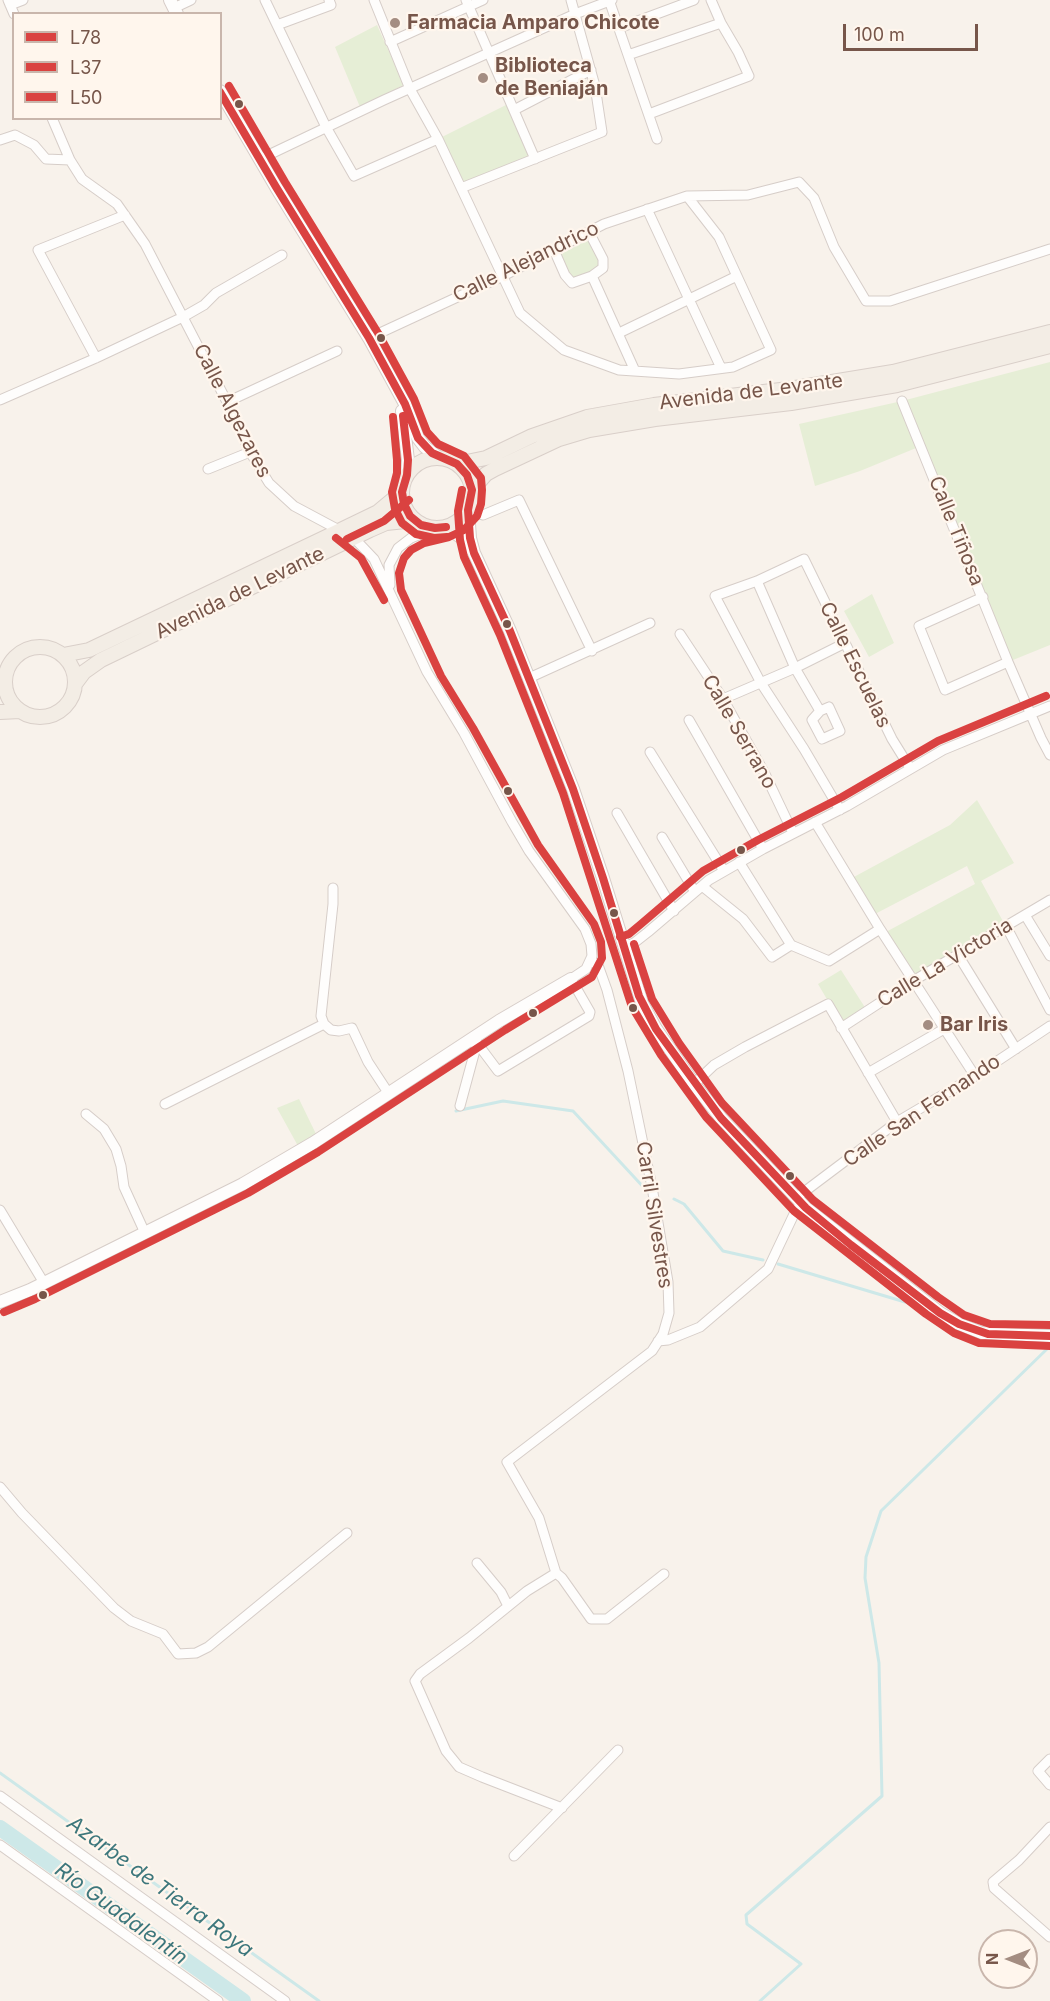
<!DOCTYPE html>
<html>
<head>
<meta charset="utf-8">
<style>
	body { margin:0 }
	#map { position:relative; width:1050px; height:2001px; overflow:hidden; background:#f8f2eb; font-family:Inter,sans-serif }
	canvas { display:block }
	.legend { position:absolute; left:12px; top:12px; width:210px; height:108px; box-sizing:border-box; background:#fff6ed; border:2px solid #c9b6ac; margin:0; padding:8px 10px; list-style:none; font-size:18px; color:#77564a }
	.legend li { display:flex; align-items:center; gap:12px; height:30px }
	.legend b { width:30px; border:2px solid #c9b6ac }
	.north { position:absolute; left:978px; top:1929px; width:60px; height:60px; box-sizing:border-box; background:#fff6ed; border:2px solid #c9b6ac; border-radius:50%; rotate:270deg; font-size:16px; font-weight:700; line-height:24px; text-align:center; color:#77564a }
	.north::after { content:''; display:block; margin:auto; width:21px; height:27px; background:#a48d82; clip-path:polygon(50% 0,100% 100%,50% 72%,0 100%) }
	.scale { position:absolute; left:843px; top:24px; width:135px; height:27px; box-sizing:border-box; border:3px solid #77564a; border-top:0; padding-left:8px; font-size:18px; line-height:21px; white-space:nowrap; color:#77564a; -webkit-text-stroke:4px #fff6ed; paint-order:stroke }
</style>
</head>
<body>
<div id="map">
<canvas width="1050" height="2001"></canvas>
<ul class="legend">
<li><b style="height:8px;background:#da4241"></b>L78</li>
<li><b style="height:8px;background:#da4240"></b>L37</li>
<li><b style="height:8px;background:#da4241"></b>L50</li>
</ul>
<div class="north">N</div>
<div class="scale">100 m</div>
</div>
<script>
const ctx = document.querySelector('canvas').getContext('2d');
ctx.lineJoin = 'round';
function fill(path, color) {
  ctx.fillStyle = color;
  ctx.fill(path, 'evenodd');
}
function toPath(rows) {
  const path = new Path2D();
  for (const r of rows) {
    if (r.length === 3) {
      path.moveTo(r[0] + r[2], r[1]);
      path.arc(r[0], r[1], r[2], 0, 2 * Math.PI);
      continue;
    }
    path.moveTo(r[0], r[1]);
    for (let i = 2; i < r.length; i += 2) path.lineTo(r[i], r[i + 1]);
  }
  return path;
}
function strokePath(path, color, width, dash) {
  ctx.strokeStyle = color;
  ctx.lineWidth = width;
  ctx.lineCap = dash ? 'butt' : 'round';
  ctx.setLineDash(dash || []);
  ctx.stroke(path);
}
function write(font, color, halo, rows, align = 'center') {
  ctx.font = font + ' Inter,sans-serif';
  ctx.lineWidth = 4.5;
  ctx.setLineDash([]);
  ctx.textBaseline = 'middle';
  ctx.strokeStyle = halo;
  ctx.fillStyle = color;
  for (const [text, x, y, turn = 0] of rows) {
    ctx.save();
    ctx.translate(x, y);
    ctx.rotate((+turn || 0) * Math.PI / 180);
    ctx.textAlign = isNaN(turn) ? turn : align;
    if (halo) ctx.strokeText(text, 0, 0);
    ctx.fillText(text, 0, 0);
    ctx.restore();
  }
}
const green = toPath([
	[377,25,404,85,360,107,335,47],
	[506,105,530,155,461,188,438,139],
	[592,238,603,268,572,283,557,256],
	[1050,362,1050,645,1008,662,921,446,860,471,815,486,799,424,902,401],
	[872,594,894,643,869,657,844,611],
	[977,800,1014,863,981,881,1005,925,914,980,884,933,975,884,967,866,875,914,852,878,950,825],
	[841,970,866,1009,842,1025,818,984],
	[299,1099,316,1134,298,1146,277,1108]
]);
const stream = toPath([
	[456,1111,503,1101,573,1111,647,1191],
	[674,1199,684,1204,723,1251,763,1260],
	[778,1264,915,1305,949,1330],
	[0,1773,319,2001],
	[760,2001,801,1964,747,1924,746,1915,882,1796,879,1663,865,1578,866,1557,881,1511,1048,1348]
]);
const river = toPath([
	[0,1828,243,2001]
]);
const street = toPath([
	[8,0,14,14],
	[265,0,326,127,354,176,438,139],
	[374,0,410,89,438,139,520,313,564,350,619,370,679,374,733,367,771,350,719,237,687,196],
	[466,0,535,159],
	[609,0,657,139],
	[10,5,23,0],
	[174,8,191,0],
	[277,25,331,5,329,0],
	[619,28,694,0],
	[390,42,483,0],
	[628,55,721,23],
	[514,110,591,70],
	[649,114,749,76,738,52,721,23,711,0],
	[52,118,70,160,82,179,117,204,145,244,227,402,250,452,269,483,294,506,354,538,374,559,427,672,464,733,512,822,529,851,585,929,591,944,592,956,586,969,571,979,590,1012,589,1016,498,1071,477,1043],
	[0,140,15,135,34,145,46,159,70,160],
	[260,159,384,100,575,14,612,0],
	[461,188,602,132,595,86,571,0],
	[647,209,721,368],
	[554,250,565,275,572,283,592,276,603,268,603,259,589,232],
	[592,276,635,371],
	[619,333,737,276],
	[369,338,503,276,604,224,687,196,748,195,799,182,814,198,834,247,866,301,890,301,1050,249],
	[96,358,38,250,125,215],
	[0,400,96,358,183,317,204,305,216,293,282,255],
	[902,401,1008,662,1041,738,1050,755],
	[227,402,337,351],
	[208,469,250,452],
	[471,503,474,512,483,515,519,500,592,651],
	[757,581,795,668,820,711],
	[390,585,389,565,398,548,411,538,435,528],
	[983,597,919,626,945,690,1008,662],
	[680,634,723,699,765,774,793,833],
	[529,678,650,623],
	[723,699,795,668,845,643],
	[829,707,840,731,822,739,812,720,820,711,829,707],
	[689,720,763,849],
	[650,752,724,871],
	[840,810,804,749,761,683,715,596,757,581,804,559,892,739,910,768],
	[617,813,674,911],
	[815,822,880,929,975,1076],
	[662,837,695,892],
	[739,862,791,945,829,961,880,929],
	[702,886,743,919,772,957,791,945],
	[333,888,333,904,321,1016,324,1024,331,1030,339,1031,352,1028,368,1062,389,1094],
	[1025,915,1050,956],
	[1006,926,1050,1010],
	[624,947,634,943,648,932,709,880,763,849,847,806,943,750,1050,706],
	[958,955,1016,1049],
	[841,1028,913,981,1050,900],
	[868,1073,944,1029],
	[694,1084,714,1065,745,1047,828,1004,897,1122],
	[165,1104,324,1024],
	[460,1106,477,1043,474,1040],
	[86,1114,104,1129,116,1149,121,1166,124,1187,145,1233],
	[796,1198,897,1122,975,1076,1050,1026],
	[0,1210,44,1283],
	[658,1341,668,1340,700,1327,768,1269,795,1212,801,1203],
	[0,1487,22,1513,114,1608,131,1621,163,1634,178,1654,196,1653,208,1647,347,1533],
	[477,1563,501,1592,508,1606],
	[556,1573,539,1518,507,1462,652,1351,663,1334,669,1313,668,1282,652,1187,628,1071,607,990,598,965,591,961],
	[556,1573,527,1591,469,1638,420,1674,415,1681,446,1751,459,1767,482,1777,562,1808],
	[556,1573,562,1578,591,1619,607,1619,664,1574],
	[1050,1759,1038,1771,1050,1785],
	[0,1796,285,2001],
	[1050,1827,1019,1860,993,1882,994,1888,1050,1937],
	[0,1845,218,2001],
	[514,1856,618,1750]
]);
const secondary = toPath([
	[170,0,177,14],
	[220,91,276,187,369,338,405,404,418,438,425,447,439,458],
	[402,411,408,460,407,475],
	[468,510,470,538,474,553,510,631,573,789,603,878,642,1003,656,1029,694,1084,721,1118,806,1208,940,1313,959,1324,982,1333,1050,1336],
	[446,527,465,540,472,550],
	[0,1302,30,1290,243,1184,313,1143,499,1021,571,979]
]);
const primary = toPath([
	[437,493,35],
	[457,464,486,458,532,436,587,417,654,405,789,389,893,372,1050,332],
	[472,490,486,474,495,469,559,439,589,430,655,419,791,403,897,385,1050,346],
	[40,682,35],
	[63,655,89,650,322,539,378,512,402,492],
	[75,684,84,672,101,660,370,530,386,523,415,520],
	[0,712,20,711]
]);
const bus1 = toPath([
	[220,92,276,187,369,338,405,404,418,438,432,453,457,464,467,475,472,490,468,510,470,538,474,553,510,631,573,789,603,878,639,996,656,1029,721,1118,806,1208,851,1245,940,1313,959,1324,988,1334,1050,1336],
	[403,416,408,460,407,475,402,492,404,504,410,516,421,525,435,528,446,527]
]);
const bus2 = toPath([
	[393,417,397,460,397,473,392,492,395,509,402,523,416,534,434,538,447,537],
	[462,490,458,511,460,540,464,557,500,635,563,793,632,1007,661,1055,706,1117,794,1211,926,1314,954,1333,979,1343,1050,1346],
	[336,538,361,558,384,600],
	[347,539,384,521,409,500],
	[4,1312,35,1299,248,1193,318,1152,505,1030,592,977,602,958,601,942,594,924,538,845,473,728,441,676,401,590,399,573,404,558,411,550,424,543,449,537,464,530,477,516,481,504,482,490,481,478,464,456,438,444,427,432,414,399,378,333,285,182,229,86]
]);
const bus3 = toPath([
	[620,937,629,934,641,924,703,871,758,840,842,797,938,741,1046,696],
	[634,944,652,999,679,1043,722,1103,813,1200,938,1297,964,1315,990,1324,1050,1325]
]);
const markers = [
	[395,23,6,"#a48d82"],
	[483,78,6,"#a48d82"],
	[239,104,5,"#77564a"],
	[381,338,5,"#77564a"],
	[507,624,5,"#77564a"],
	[508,791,5,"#77564a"],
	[741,850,5,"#77564a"],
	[614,913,5,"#77564a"],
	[633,1008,5,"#77564a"],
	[533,1013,5,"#77564a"],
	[928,1025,6,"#a48d82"],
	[790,1176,5,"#77564a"],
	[43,1295,5,"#77564a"]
];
const poiNames = [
	["Farmacia Amparo Chicote",407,23],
	["Biblioteca",495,66],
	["de Beniaján",495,89],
	["Bar Iris",940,1025]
];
const streetNames = [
	["Calle Alejandrico",526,262,-26],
	["Avenida de Levante",751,392,-7],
	["Calle Algezares",232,411,63],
	["Calle Tiñosa",956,531,68],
	["Avenida de Levante",240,593,-26],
	["Calle Escuelas",855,665,64],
	["Calle Serrano",739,732,60],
	["Calle La Victoria",945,963,-31],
	["Calle San Fernando",922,1111,-34],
	["Carril Silvestres",654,1215,81]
];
const waterNames = [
	["Azarbe de Tierra Roya",160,1887,36],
	["Río Guadalentín",121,1914,36]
];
fill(green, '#e6eed6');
strokePath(stream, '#cde8e8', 3);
strokePath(river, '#cde8e8', 16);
strokePath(street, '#d6cdc8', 11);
strokePath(secondary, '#d7cdc8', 14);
strokePath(primary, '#d9cfc9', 16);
strokePath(street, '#fefdfc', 9);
strokePath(secondary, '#fefdfc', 12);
strokePath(primary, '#f3ede5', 14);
strokePath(bus1, '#da4241', 8);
strokePath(bus2, '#da4240', 8);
strokePath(bus3, '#da4241', 8);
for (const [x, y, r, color] of markers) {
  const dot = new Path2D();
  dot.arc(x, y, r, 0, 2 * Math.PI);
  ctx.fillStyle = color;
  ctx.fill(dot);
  strokePath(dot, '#fff6ed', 2);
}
write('bold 20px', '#77564a', '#fff6ed', poiNames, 'left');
write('20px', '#77564a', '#fff6ed', streetNames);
write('italic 21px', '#3d777c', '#fff6ed', waterNames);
</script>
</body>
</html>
